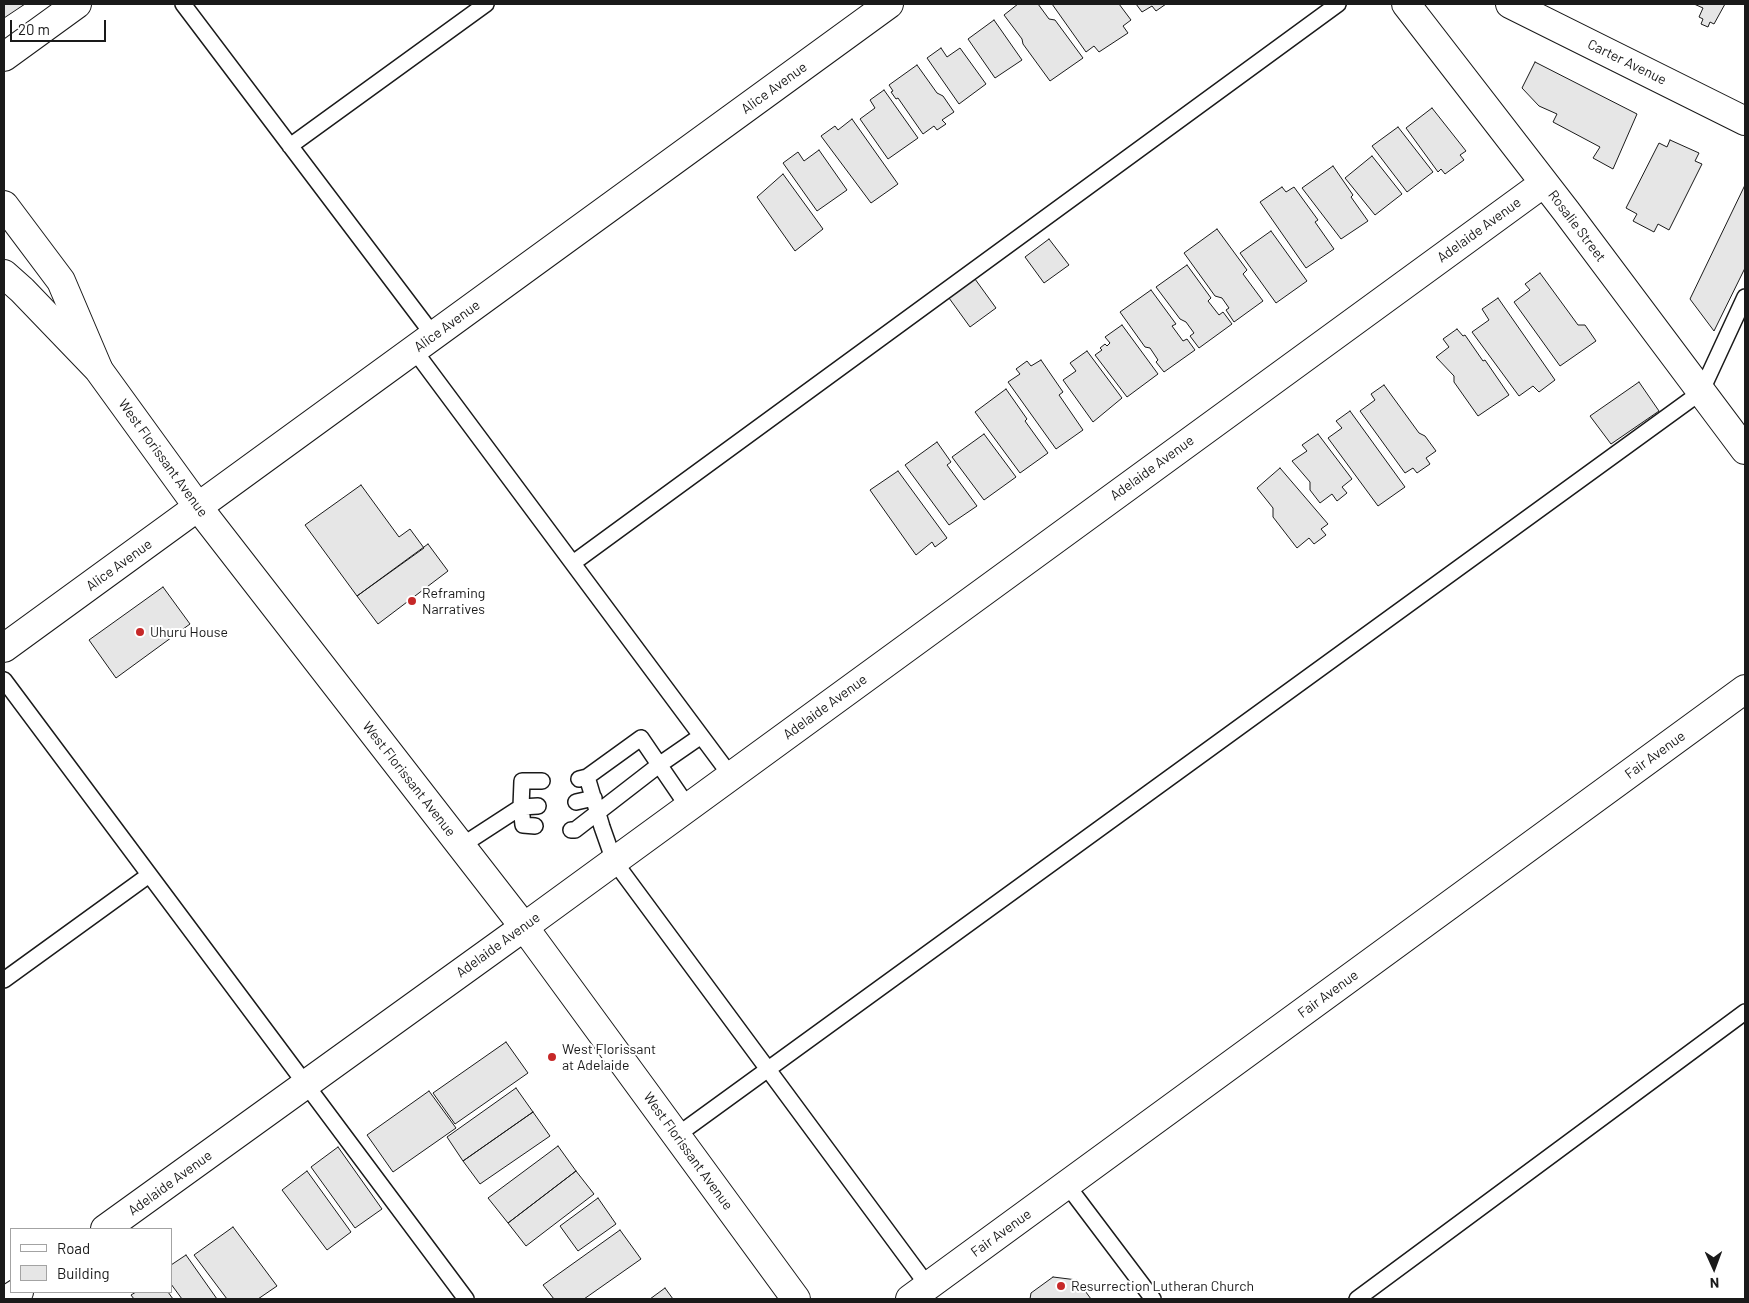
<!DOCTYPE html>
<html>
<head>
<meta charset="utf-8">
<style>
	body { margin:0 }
	#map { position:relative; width:1749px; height:1303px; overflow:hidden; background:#fff; font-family:Barlow,sans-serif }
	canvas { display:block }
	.frame { position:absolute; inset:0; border:5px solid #1a1a1a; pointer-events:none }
	.legend { position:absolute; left:10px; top:1228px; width:162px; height:65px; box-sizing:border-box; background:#fff; border:1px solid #a3a3a3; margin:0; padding:6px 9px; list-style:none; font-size:15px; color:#1a1a1a }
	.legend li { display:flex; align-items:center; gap:10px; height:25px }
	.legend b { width:25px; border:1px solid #a3a3a3 }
	.north { position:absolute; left:1689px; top:1243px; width:50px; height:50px; -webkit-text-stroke:4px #fff; paint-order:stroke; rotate:178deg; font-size:14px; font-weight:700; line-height:20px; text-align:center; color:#1a1a1a }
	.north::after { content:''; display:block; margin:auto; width:18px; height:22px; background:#1a1a1a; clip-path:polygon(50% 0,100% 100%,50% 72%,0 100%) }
	.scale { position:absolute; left:10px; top:20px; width:96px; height:22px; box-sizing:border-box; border:2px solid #1a1a1a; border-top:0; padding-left:6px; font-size:15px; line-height:18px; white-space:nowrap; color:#1a1a1a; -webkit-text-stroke:4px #fff; paint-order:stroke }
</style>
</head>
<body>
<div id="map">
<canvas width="1749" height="1303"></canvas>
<div class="frame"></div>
<ul class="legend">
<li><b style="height:6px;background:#fff"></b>Road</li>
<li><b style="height:14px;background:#e6e6e6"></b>Building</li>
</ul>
<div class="north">N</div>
<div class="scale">20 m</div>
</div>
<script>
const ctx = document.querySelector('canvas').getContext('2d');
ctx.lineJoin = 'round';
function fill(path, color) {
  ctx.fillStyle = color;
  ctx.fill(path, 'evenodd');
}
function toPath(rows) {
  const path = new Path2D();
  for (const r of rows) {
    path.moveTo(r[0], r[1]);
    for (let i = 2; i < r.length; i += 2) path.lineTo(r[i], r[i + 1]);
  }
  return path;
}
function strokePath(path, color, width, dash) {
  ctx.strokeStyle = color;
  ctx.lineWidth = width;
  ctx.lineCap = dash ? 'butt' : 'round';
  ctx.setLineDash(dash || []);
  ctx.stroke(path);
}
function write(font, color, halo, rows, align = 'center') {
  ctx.font = font + ' Barlow,sans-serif';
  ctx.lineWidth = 4;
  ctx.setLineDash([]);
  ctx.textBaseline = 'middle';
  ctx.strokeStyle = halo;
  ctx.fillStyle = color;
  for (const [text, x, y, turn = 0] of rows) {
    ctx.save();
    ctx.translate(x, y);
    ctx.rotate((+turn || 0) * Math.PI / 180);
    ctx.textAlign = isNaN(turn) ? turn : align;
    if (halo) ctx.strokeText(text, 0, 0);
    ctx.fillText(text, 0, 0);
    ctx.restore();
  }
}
const building = toPath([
	[4,4,25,4,4,18,4,4],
	[1018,4,1038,4,1049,19,1055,20,1083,58,1050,81,1023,44,1022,39,1004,15,1018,4],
	[1052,4,1119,4,1131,20,1123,26,1128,33,1099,52,1094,46,1086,52,1052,4],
	[1136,4,1166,4,1156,11,1152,6,1142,12,1136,4],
	[1694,4,1725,4,1714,24,1710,22,1708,27,1701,24,1703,19,1699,17,1703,8,1694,4],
	[994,20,1022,60,995,78,968,39,994,20],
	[941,48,947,57,960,48,986,84,959,104,927,58,941,48],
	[1535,62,1637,114,1613,169,1593,158,1600,147,1553,122,1557,114,1539,106,1522,88,1535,62],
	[917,65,937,93,943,96,954,112,942,120,946,124,937,130,934,126,923,134,898,98,896,99,891,92,893,91,889,85,917,65],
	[884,90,918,138,888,159,860,119,875,108,870,100,884,90],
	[1432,108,1466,151,1460,155,1464,160,1445,174,1441,169,1438,172,1406,128,1432,108],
	[852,119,898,184,871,203,821,136,835,126,838,130,852,119],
	[1398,127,1433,172,1407,192,1372,146,1398,127],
	[1670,140,1699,153,1695,161,1702,164,1669,230,1658,224,1654,232,1633,221,1637,214,1626,208,1659,143,1667,147,1670,140],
	[819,150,847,190,817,211,783,163,798,152,804,161,819,150],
	[1372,156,1402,194,1375,215,1345,178,1372,156],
	[1333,166,1353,195,1351,197,1368,221,1341,239,1302,188,1333,166],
	[783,174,823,229,795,251,757,197,783,174],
	[1745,185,1745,268,1714,331,1690,299,1745,185],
	[1282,187,1286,192,1294,187,1318,220,1315,222,1334,249,1306,268,1260,202,1282,187],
	[1217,229,1247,270,1243,274,1263,301,1234,322,1226,310,1229,308,1222,298,1215,296,1184,253,1217,229],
	[1271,231,1307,281,1276,303,1240,253,1271,231],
	[1049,239,1069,265,1044,283,1025,257,1049,239],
	[1187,265,1211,298,1208,301,1219,315,1223,312,1232,324,1199,348,1190,336,1194,333,1186,322,1180,319,1156,287,1187,265],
	[1540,273,1578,325,1585,325,1596,341,1560,366,1514,302,1530,290,1525,284,1540,273],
	[975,279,996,308,970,327,949,298,975,279],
	[1151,290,1176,324,1172,326,1183,341,1187,339,1195,350,1164,372,1156,362,1158,360,1150,348,1145,347,1120,312,1151,290],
	[1498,298,1555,380,1539,392,1533,386,1519,396,1472,332,1489,320,1482,309,1498,298],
	[1122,325,1158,374,1127,397,1095,355,1102,350,1100,348,1105,344,1107,346,1110,343,1105,337,1122,325],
	[1457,329,1463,336,1465,335,1483,361,1485,360,1509,395,1478,416,1454,382,1454,376,1436,357,1449,347,1443,339,1457,329],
	[1087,351,1122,398,1093,422,1063,380,1076,371,1070,363,1087,351],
	[1041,360,1063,392,1059,395,1083,430,1056,449,1008,382,1020,374,1016,369,1027,361,1031,366,1041,360],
	[1639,382,1659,411,1611,444,1590,416,1639,382],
	[1384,385,1419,433,1425,436,1436,451,1426,458,1430,464,1417,473,1413,468,1405,473,1360,411,1375,400,1371,394,1384,385],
	[1006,389,1027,419,1025,421,1048,453,1020,473,975,412,1006,389],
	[1350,411,1405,487,1378,506,1328,438,1342,428,1336,421,1350,411],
	[984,434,1016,477,984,500,952,457,984,434],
	[1318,434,1352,479,1342,487,1347,493,1337,501,1332,494,1320,503,1310,490,1310,482,1292,461,1307,451,1302,445,1318,434],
	[937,442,951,462,947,465,977,506,949,525,905,465,937,442],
	[1280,468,1328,524,1321,529,1326,535,1314,544,1309,538,1297,548,1273,517,1273,508,1257,488,1280,468],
	[898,471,947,538,935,547,932,542,916,555,870,490,898,471],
	[361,485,399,537,410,529,424,548,357,596,305,525,361,485],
	[428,544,448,571,378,624,357,596,428,544],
	[163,587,190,624,116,678,89,640,163,587],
	[506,1042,528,1073,455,1124,433,1093,506,1042],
	[516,1088,533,1112,463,1161,447,1137,516,1088],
	[429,1091,456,1128,393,1172,367,1135,429,1091],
	[533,1112,550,1136,480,1184,463,1161,533,1112],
	[558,1146,576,1171,508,1223,488,1198,558,1146],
	[338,1147,382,1209,355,1228,311,1167,338,1147],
	[307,1171,351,1232,327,1250,282,1190,307,1171],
	[576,1171,594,1194,526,1246,508,1223,576,1171],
	[598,1198,616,1224,578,1251,560,1226,598,1198],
	[233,1227,277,1286,258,1299,227,1299,194,1255,233,1227],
	[620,1230,641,1259,584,1299,554,1299,543,1285,620,1230],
	[186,1255,217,1299,182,1299,171,1284,171,1265,186,1255],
	[1053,1277,1077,1280,1091,1299,1030,1299,1031,1293,1053,1277],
	[665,1288,673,1299,650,1299,665,1288],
	[136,1292,168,1292,173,1299,134,1299,131,1295,136,1292]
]);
const lane = toPath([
	[183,4,434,336],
	[290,146,486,4],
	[414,350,731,776],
	[573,563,1338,4],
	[4,680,466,1299],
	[587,777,602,827,614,861,928,1286],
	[579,779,587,777,641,738,688,807],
	[576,802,594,798],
	[535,826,523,825,521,807,522,781,542,781],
	[571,830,575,830,659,765,701,736],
	[461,846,521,807,538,806],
	[4,980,149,875],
	[676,1136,1701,392,1745,297],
	[1067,1185,1153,1299],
	[1357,1299,1745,1012]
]);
const street = toPath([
	[1406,4,1566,211,1745,450],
	[1510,4,1745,121],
	[4,57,77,4],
	[4,205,61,281,98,368],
	[4,648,889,4],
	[524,927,1544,183]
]);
const secondary = toPath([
	[4,274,22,290,98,369,198,507,524,927,796,1299],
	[105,1229,524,927],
	[8,1299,19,1292],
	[910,1299,1745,689]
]);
const markers = [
	[412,601,5,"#c62828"],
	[140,632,5,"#c62828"],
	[552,1057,5,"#c62828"],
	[1061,1286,5,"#c62828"]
];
const streetNames = [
	["Carter Avenue",1627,62,26],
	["Alice Avenue",774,88,-36],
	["Rosalie Street",1577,226,53],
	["Adelaide Avenue",1479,230,-36],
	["Alice Avenue",447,326,-36],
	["West Florissant Avenue",163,458,54],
	["Adelaide Avenue",1152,468,-36],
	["Alice Avenue",119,565,-36],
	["Adelaide Avenue",825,707,-36],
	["Fair Avenue",1655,755,-36],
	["West Florissant Avenue",409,779,52],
	["Adelaide Avenue",498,945,-36],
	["Fair Avenue",1328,994,-36],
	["West Florissant Avenue",688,1151,54],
	["Adelaide Avenue",170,1183,-36],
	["Fair Avenue",1001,1233,-36]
];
const poiNames = [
	["Reframing",422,593],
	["Narratives",422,609],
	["Uhuru House",150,632],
	["West Florissant",562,1049],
	["at Adelaide",562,1065],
	["Resurrection Lutheran Church",1071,1286]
];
fill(building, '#e6e6e6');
strokePath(building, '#1a1a1a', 1);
strokePath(lane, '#1a1a1a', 18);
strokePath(street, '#1a1a1a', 30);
strokePath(secondary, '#1a1a1a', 30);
strokePath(lane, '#fff', 15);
strokePath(street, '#fff', 28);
strokePath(secondary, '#fff', 28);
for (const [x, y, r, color] of markers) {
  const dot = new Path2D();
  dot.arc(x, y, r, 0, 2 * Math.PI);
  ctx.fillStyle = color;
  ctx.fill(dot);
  strokePath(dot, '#fff', 2);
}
write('14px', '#1a1a1a', '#fff', streetNames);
write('14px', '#1a1a1a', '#fff', poiNames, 'left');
</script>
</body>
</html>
